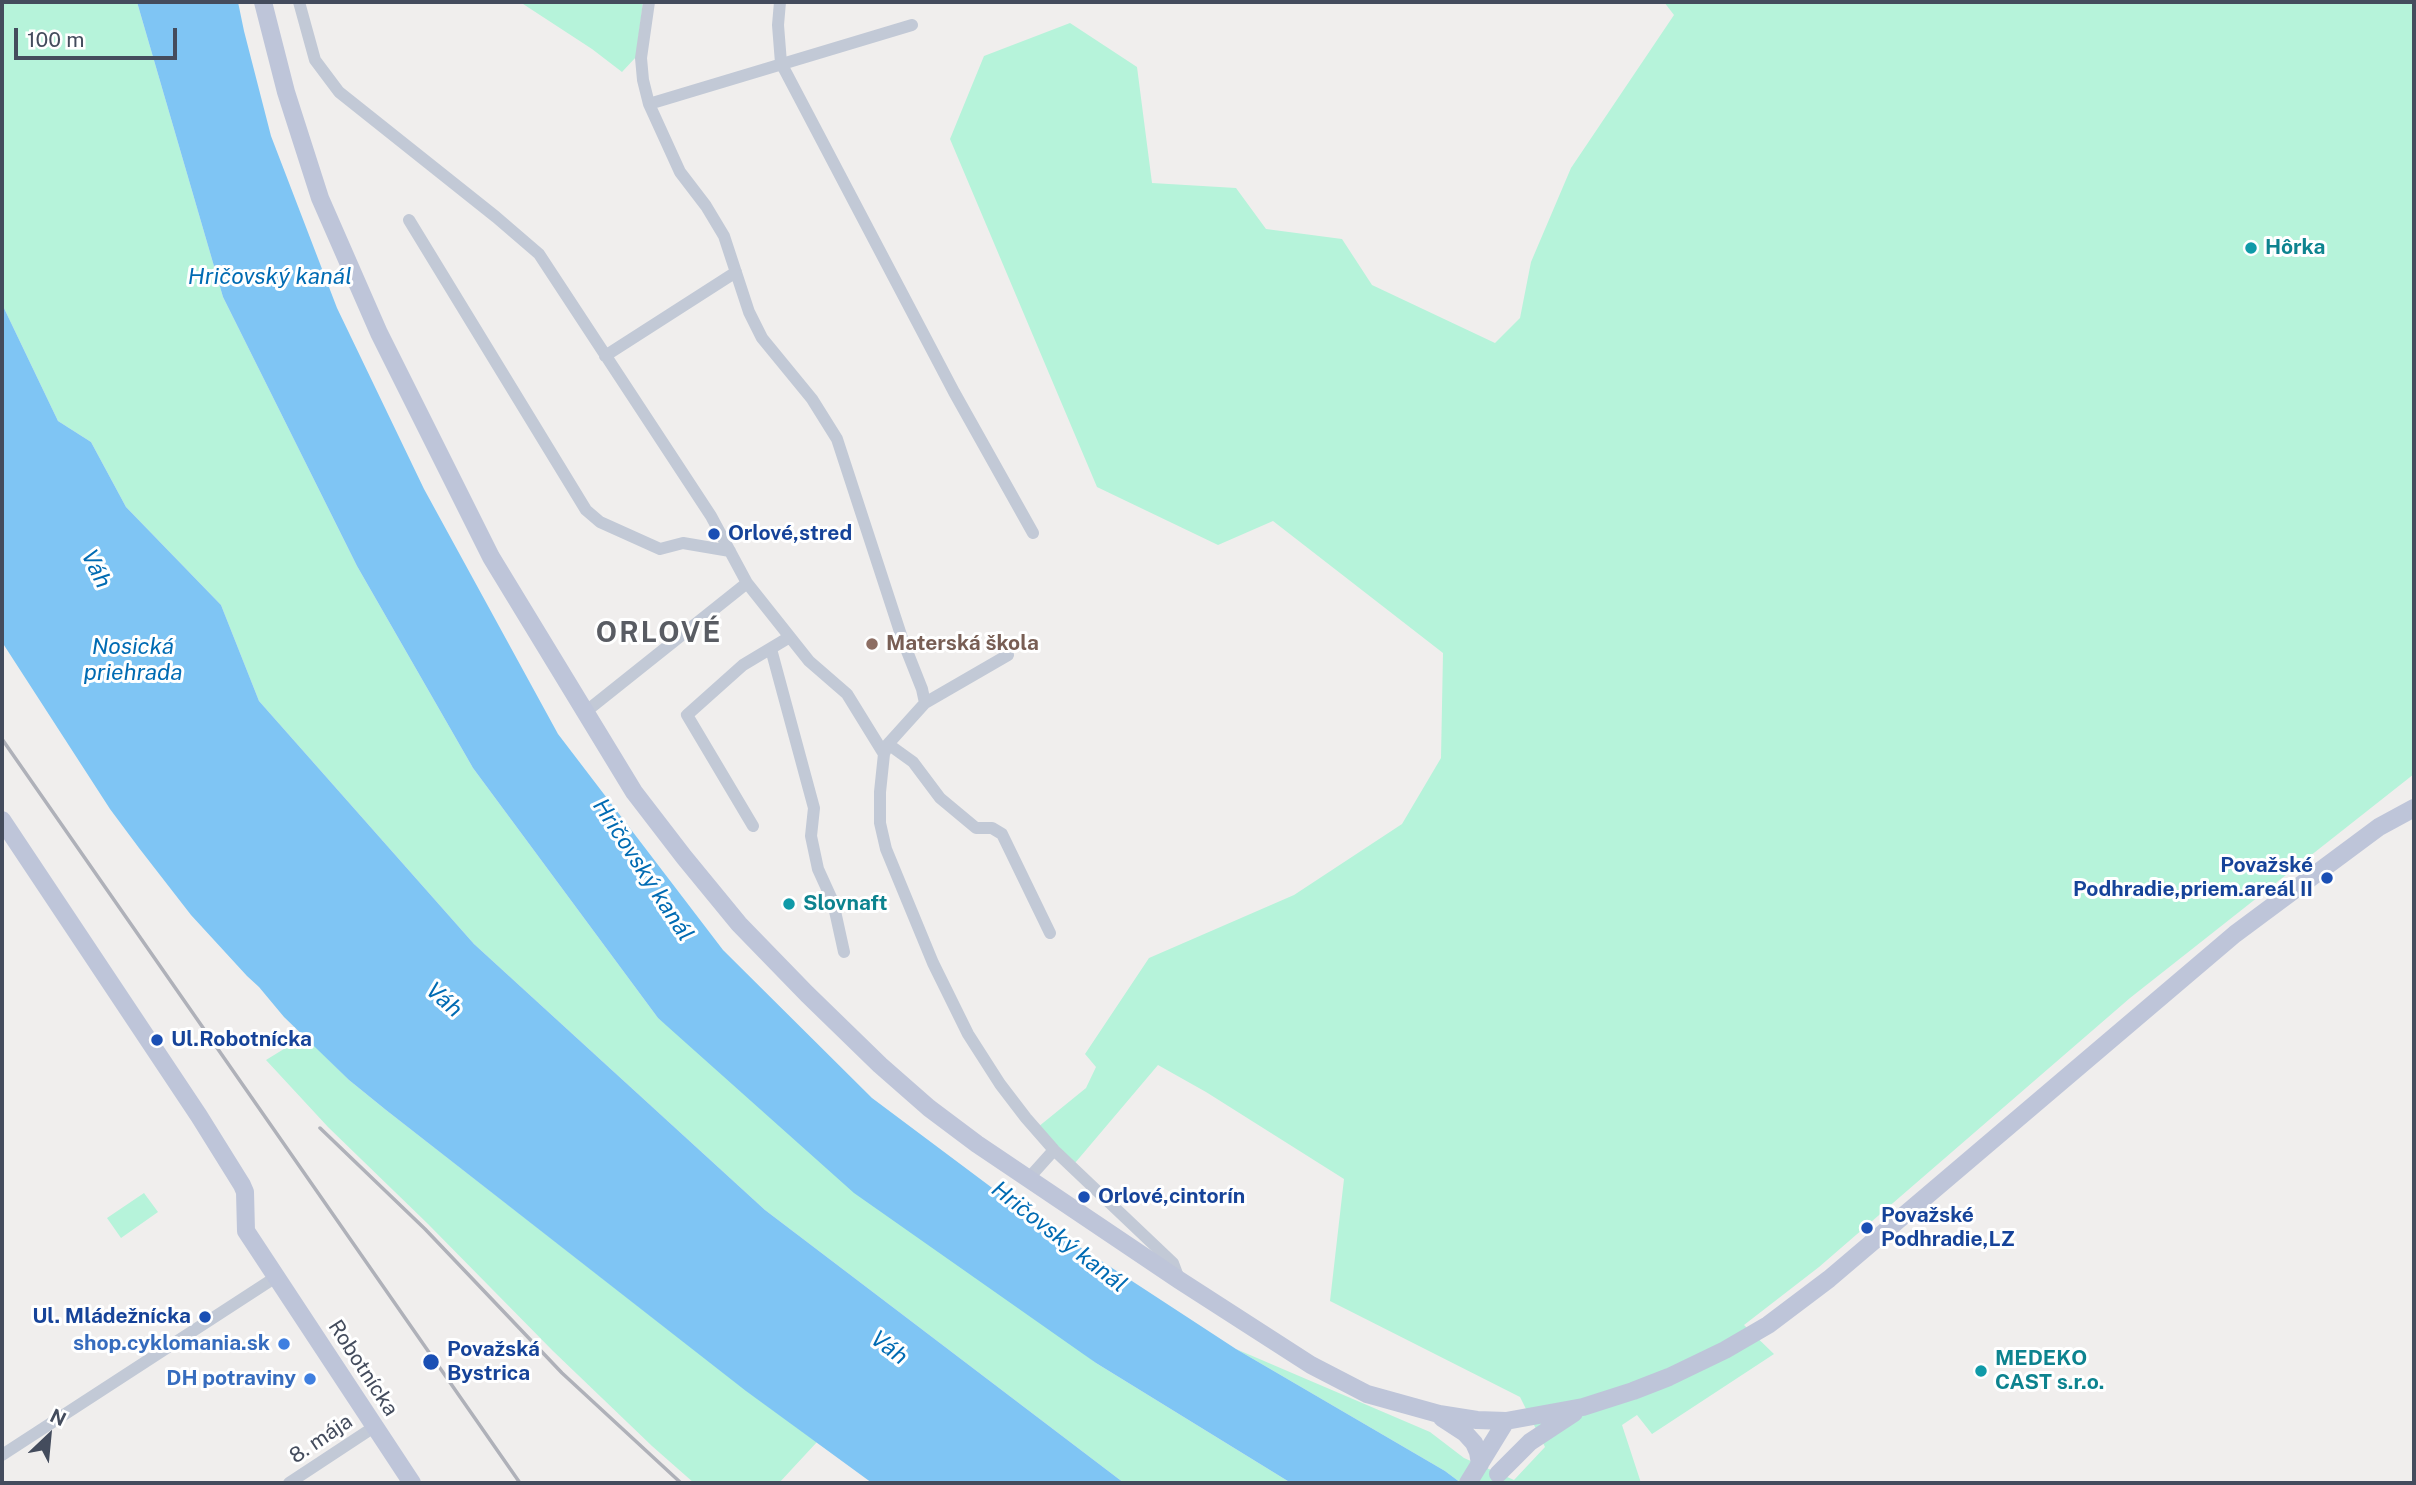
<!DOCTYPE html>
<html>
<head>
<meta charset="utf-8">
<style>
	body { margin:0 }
	#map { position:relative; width:2416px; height:1485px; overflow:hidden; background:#f0eeed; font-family:"Public Sans",sans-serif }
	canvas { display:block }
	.frame { position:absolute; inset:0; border:4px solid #444c5d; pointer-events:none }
	.north { position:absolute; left:14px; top:1401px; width:70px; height:70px; -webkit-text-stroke:5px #fff; paint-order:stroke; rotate:26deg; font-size:19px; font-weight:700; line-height:28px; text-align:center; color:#444c5d }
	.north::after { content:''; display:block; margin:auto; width:24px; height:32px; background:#444c5d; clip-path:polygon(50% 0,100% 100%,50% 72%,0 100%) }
	.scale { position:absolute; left:14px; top:28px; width:163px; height:32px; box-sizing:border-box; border:4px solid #444c5d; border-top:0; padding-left:9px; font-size:21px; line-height:24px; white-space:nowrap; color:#444c5d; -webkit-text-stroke:5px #fff; paint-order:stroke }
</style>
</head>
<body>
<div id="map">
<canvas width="2416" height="1485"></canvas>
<div class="frame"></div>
<div class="north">N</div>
<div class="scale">100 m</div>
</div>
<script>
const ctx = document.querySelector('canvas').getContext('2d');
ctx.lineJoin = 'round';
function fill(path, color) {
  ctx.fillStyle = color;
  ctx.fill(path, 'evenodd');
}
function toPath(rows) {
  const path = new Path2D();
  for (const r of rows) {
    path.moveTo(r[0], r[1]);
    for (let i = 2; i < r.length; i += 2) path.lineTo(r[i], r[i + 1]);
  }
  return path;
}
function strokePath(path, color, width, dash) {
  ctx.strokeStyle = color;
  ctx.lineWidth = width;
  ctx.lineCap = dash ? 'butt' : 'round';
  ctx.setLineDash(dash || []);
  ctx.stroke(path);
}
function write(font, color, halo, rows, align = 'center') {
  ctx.font = font + ' "Public Sans",sans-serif';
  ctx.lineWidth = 6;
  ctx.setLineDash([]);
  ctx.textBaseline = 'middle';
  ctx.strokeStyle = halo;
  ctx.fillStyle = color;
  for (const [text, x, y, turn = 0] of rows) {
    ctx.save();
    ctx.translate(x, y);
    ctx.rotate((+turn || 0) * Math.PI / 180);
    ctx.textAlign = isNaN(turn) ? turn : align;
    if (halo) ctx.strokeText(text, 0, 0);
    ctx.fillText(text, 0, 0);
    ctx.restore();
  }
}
const green = toPath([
	[2,2,137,2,223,297,357,566,473,768,658,1018,1096,1363,1291,1483,1124,1483,765,1210,474,944,259,701,221,605,126,507,91,442,58,421,2,304],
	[520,2,643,2,636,57,622,72,592,49],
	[1664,2,2414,2,2414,774,2130,998,1819,1267,1744,1325,1774,1354,1652,1434,1637,1415,1622,1425,1641,1483,1461,1483,1445,1471,1236,1349,1430,1432,1464,1458,1514,1480,1545,1447,1520,1397,1330,1301,1344,1179,1206,1092,1158,1065,1075,1163,1038,1127,1086,1088,1096,1067,1085,1054,1149,958,1294,895,1402,824,1441,758,1443,653,1273,521,1218,545,1097,487,950,139,984,56,1070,23,1137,67,1152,183,1236,188,1266,229,1342,239,1372,285,1495,343,1520,318,1531,262,1571,168,1674,15],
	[305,1036,349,1080,386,1110,746,1390,817,1442,779,1483,694,1483,652,1446,553,1351,428,1224,328,1127,266,1060],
	[144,1193,158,1212,121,1238,107,1218]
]);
const water = toPath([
	[137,2,238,2,244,31,271,136,337,308,424,489,558,734,723,950,872,1098,1011,1202,1236,1349,1445,1471,1461,1483,1291,1483,1096,1363,854,1193,658,1018,473,768,357,566,223,297],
	[2,304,58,421,91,442,126,507,221,605,259,701,474,944,765,1210,1124,1483,872,1483,746,1391,386,1110,349,1080,284,1017,259,987,247,976,191,915,139,848,110,809,2,642]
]);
const street = toPath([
	[299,2,315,60,339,92,496,217,539,254,711,516,747,583,809,661,847,694,884,754],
	[649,2,641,58,643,80,649,104,680,172,706,206,724,236,749,312,762,338,812,399,837,439,903,641,922,689,925,703,888,744,884,754,880,792,880,823,886,849,933,963,968,1034,1000,1084,1026,1118,1054,1150,1173,1263,1179,1279],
	[780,2,778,25,781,63,954,392,1033,533],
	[649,104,912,25],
	[409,220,586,510,600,522,660,549,683,543,730,551],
	[605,356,736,272],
	[771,649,814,808,811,836,818,869,833,902,844,952],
	[925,703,1008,655],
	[584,713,747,583],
	[888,744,913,762,940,798,976,828,992,828,1002,834,1050,933],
	[753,826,687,715,743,665,788,638],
	[1028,1179,1054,1150],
	[2,1455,276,1277],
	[289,1483,374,1427]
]);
const secondary = toPath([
	[263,2,286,92,320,198,379,333,491,557,634,792,684,857,739,924,807,994,880,1065,929,1108,977,1144,1179,1280,1311,1365,1367,1394,1439,1414,1477,1420,1506,1421,1583,1407,1633,1391,1669,1377,1725,1350,1768,1325,1829,1279,2235,934,2379,827,2414,808],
	[2,820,199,1116,242,1185,245,1192,246,1231,412,1483],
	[1442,1418,1465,1433,1474,1443,1478,1452,1480,1464],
	[1498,1474,1530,1442,1574,1413],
	[1468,1483,1506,1421]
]);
const rail = toPath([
	[2,739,520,1483],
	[320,1128,425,1229,562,1373,681,1483]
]);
const markers = [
	[2251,248,7,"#0f9aa8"],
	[714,534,7,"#1a4fb4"],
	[872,644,7,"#8d6e63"],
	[2327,878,7,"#1a4fb4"],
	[789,904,7,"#0f9aa8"],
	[157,1040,7,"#1a4fb4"],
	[1084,1197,7,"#1a4fb4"],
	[1867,1228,7,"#1a4fb4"],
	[205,1317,7,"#1a4fb4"],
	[284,1344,7,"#3f7fe0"],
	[431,1362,9,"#1a4fb4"],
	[1981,1371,7,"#0f9aa8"],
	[310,1379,7,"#3f7fe0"]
];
const cultureNames = [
	["Hôrka",2265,248],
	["Slovnaft",803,904],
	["MEDEKO",1995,1359],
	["CAST s.r.o.",1995,1383]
];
const transitNames = [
	["Orlové,stred",728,534],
	["Považské",2313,866,"right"],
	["Podhradie,priem.areál II",2313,890,"right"],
	["Ul.Robotnícka",171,1040],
	["Orlové,cintorín",1098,1197],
	["Považské",1881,1216],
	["Podhradie,LZ",1881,1240],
	["Ul. Mládežnícka",191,1317,"right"],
	["Považská",447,1350],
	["Bystrica",447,1374]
];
const educationNames = [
	["Materská škola",886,644]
];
const shopNames = [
	["shop.cyklomania.sk",270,1344],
	["DH potraviny",296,1379]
];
const streetNames = [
	["Robotnícka",363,1368,57],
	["8. mája",321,1439,-34]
];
const waterNames = [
	["Hričovský kanál",270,277],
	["Váh",96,569,64],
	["Nosická",133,647],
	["priehrada",133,673],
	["Hričovský kanál",643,870,57],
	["Váh",444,1000,41],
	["Hričovský kanál",1059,1237,38],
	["Váh",889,1348,37]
];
const districtNames = [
	["ORLOVÉ",659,633]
];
fill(green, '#b6f3da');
fill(water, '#7fc5f4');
strokePath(street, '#c2c9d6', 12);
strokePath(secondary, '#bec5d9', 18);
strokePath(rail, '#afb1b9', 3.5);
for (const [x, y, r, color] of markers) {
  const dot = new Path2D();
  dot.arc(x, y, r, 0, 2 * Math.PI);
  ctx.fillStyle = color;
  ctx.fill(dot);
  strokePath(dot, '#fff', 2.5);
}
write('bold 21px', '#0d838f', '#fff', cultureNames, 'left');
write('bold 21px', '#164399', '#fff', transitNames, 'left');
write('bold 21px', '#785e54', '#fff', educationNames, 'left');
write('bold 21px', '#366cbe', '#fff', shopNames, 'right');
write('21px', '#444c5d', '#fff', streetNames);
write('italic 23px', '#006bb3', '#fff', waterNames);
ctx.letterSpacing = '2px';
write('bold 28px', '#595c63', '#fff', districtNames);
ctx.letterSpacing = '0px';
</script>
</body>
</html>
